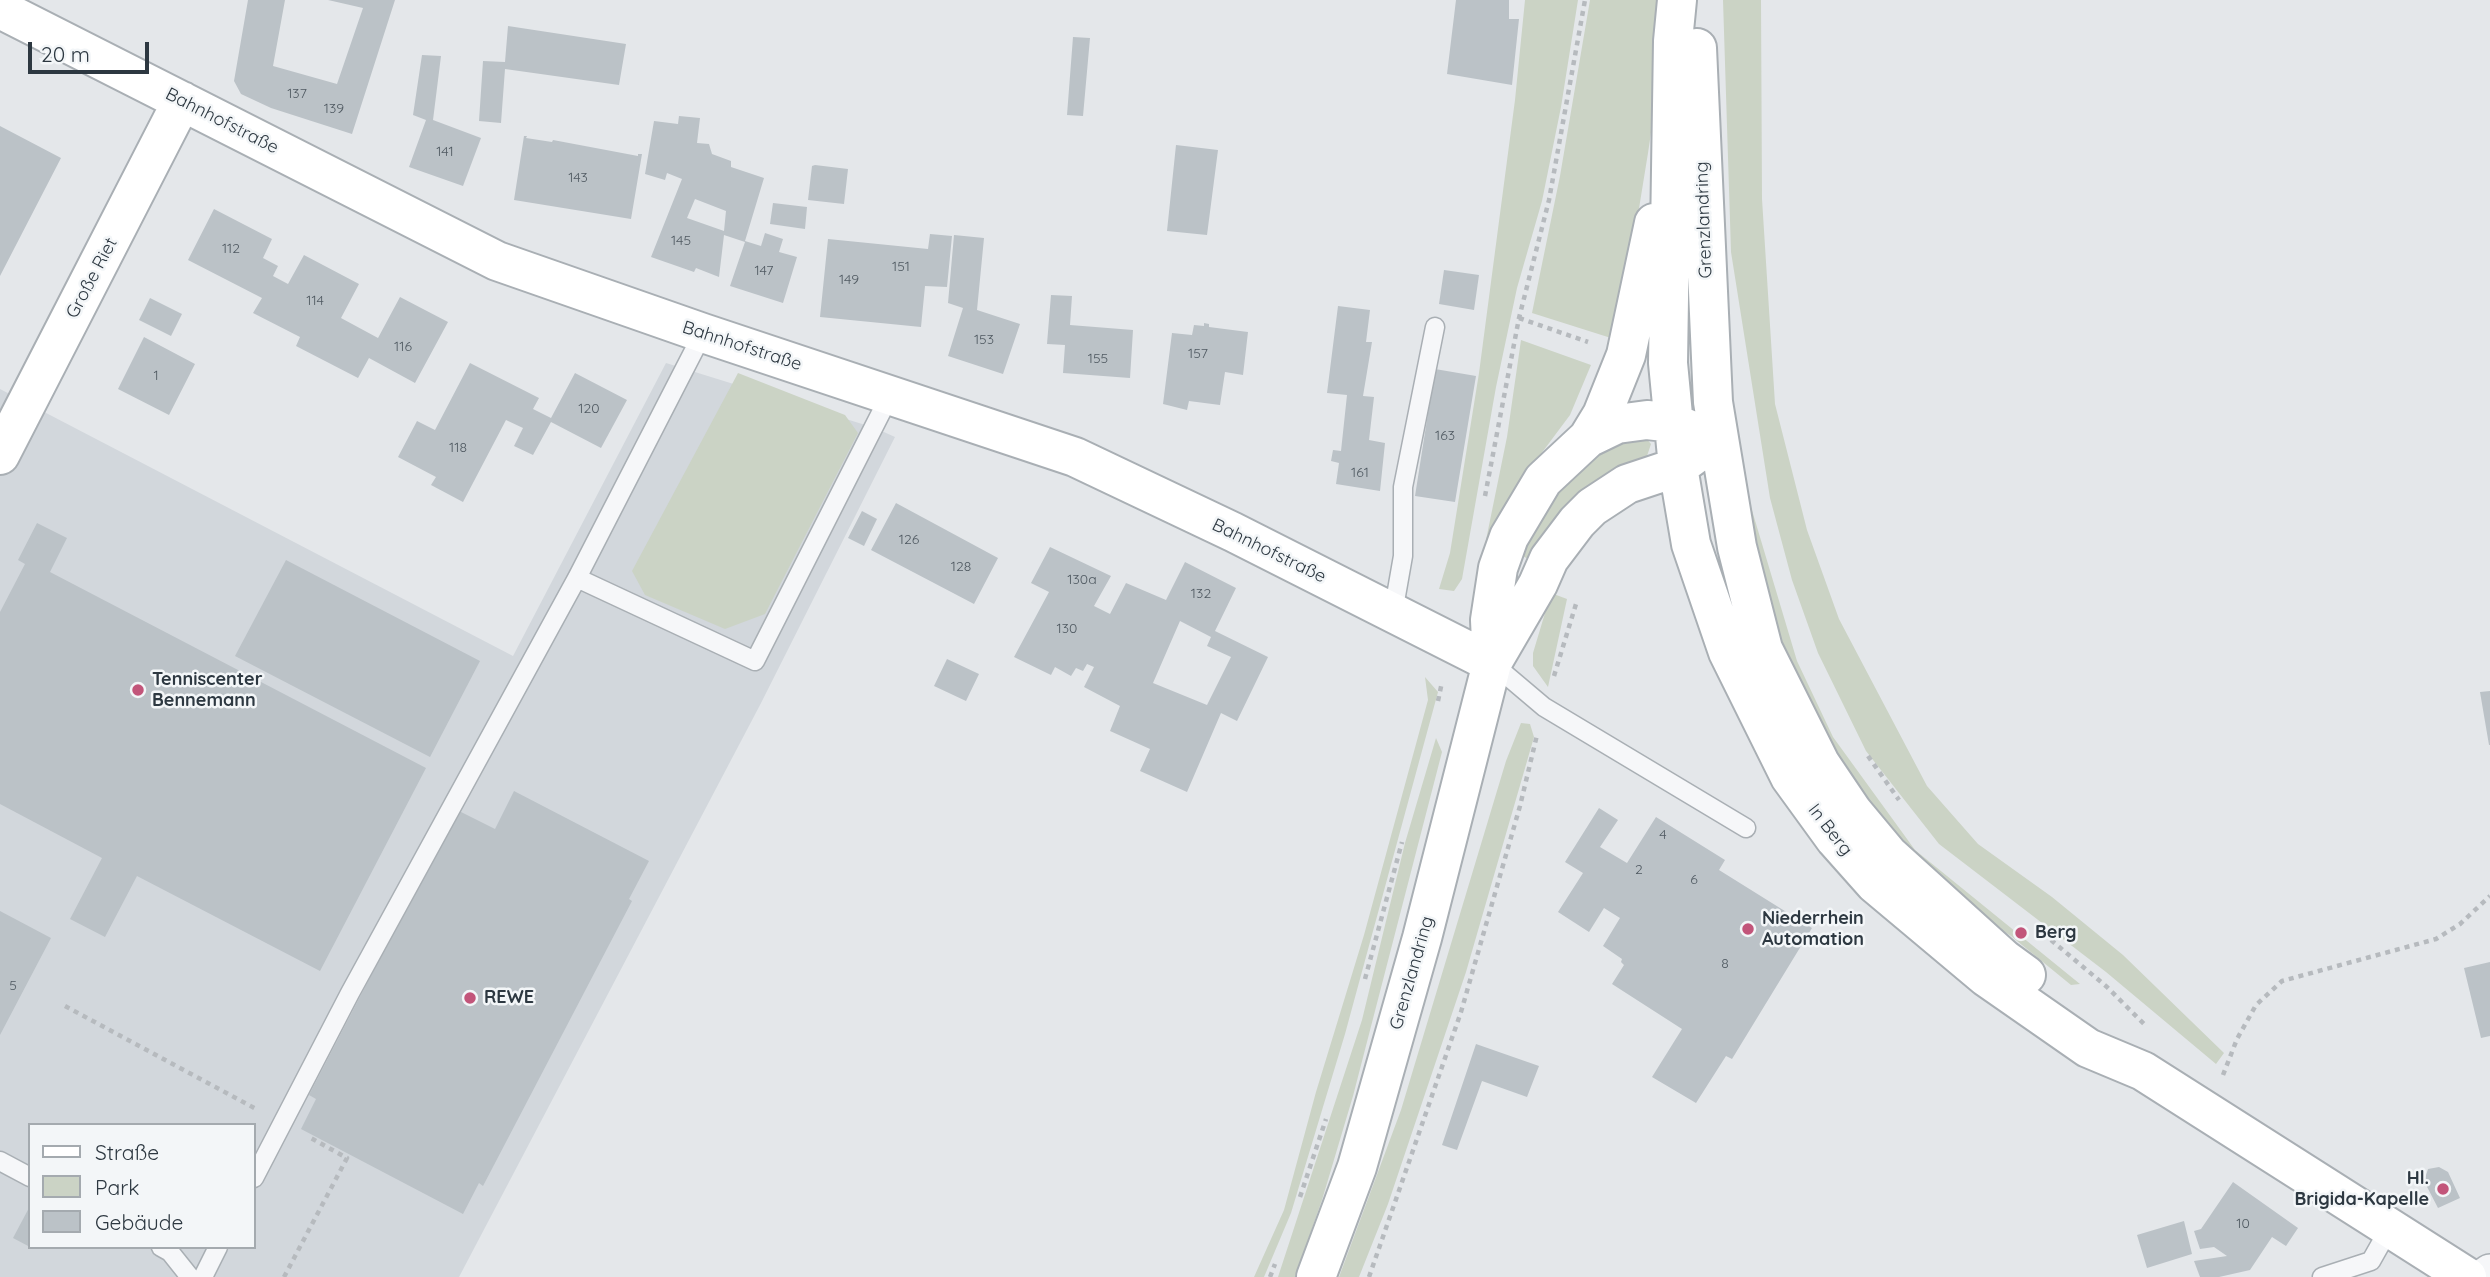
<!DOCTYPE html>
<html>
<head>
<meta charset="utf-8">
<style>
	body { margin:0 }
	#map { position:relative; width:2490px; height:1277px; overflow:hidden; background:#e4e7ea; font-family:Quicksand,sans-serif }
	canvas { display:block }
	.legend { position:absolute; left:28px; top:1123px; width:228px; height:126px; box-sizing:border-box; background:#f3f6f8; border:2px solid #a4aaaf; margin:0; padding:9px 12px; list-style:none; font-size:21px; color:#2d3841 }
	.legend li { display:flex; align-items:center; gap:14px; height:35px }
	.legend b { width:35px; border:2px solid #a4aaaf }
	.scale { position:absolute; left:28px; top:42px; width:121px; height:32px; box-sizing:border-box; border:4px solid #2d3841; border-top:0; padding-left:9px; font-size:21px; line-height:24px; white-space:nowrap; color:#2d3841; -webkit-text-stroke:5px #f3f6f8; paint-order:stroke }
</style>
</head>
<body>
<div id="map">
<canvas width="2490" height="1277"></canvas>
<ul class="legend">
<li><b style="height:9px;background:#fff"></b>Straße</li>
<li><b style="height:19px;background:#cbd3c5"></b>Park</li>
<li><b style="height:19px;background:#bbc2c7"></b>Gebäude</li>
</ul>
<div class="scale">20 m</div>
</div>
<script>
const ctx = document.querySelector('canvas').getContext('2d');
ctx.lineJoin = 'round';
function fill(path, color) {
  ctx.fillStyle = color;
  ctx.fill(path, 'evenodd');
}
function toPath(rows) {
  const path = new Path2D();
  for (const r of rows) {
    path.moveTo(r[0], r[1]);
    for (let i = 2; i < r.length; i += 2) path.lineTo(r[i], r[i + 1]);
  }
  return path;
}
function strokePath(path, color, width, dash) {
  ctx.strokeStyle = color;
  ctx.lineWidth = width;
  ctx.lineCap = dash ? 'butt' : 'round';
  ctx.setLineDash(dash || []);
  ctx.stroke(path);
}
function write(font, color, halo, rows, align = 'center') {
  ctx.font = font + ' Quicksand,sans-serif';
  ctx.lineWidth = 5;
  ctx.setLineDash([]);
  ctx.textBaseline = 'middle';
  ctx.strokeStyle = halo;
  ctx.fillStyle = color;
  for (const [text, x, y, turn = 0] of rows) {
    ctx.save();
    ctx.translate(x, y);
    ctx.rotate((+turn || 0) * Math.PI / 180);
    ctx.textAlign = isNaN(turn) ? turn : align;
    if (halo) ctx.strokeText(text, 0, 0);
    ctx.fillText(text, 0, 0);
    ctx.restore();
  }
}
const built = toPath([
	[666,363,875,428,895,437,760,705,459,1277,0,1277,0,389,513,656],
	[30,1125,254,1125,254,1247,30,1247]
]);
const green = toPath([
	[1525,0,1578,0,1561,107,1542,201,1517,288,1496,387,1462,579,1454,591,1439,589,1450,553,1479,373,1515,100],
	[1590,0,1661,0,1661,65,1648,153,1635,233,1611,338,1532,313,1560,176],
	[1723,0,1761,0,1762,199,1775,404,1807,530,1839,619,1927,786,1978,844,2052,897,2123,955,2224,1053,2216,1064,2106,972,1939,844,1866,751,1818,653,1792,580,1770,498,1731,252],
	[1521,340,1591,365,1570,415,1511,494,1497,545,1485,545,1507,437],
	[1728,371,1739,443,1751,507,1797,661,1833,737,1915,850,2080,984,2071,985,2011,936,1970,910,1946,900,1821,744,1756,585],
	[738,373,845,415,858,433,765,614,725,629,645,595,632,571],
	[1645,437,1651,444,1647,456,1631,464,1537,563,1518,554,1556,487,1617,440],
	[1551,593,1567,599,1548,687,1533,666,1533,653],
	[1425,677,1438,692,1345,1034,1291,1213,1264,1277,1254,1277,1284,1210,1316,1092,1364,935,1428,700],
	[1521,723,1530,724,1534,737,1466,972,1388,1204,1359,1277,1339,1277,1401,1110,1506,761],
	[1436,738,1442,752,1353,1096,1322,1200,1295,1277,1278,1277,1362,1020,1405,843]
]);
const building = toPath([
	[248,0,285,0,273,66,337,84,363,8,328,0,395,0,352,134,271,108,241,94,234,81],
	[1456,0,1509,0,1509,19,1519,19,1512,85,1447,74],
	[508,26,626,44,619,85,505,69,501,123,479,121,483,61,505,62],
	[1073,37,1090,38,1083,116,1067,115],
	[422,55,441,56,433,120,481,138,463,186,409,167,426,120,413,115],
	[679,116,700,118,697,143,709,144,712,154,731,161,731,167,764,178,745,241,761,246,765,233,783,239,779,252,797,257,783,303,730,286,745,242,724,235,719,277,696,268,694,272,651,257,682,179,667,173,665,180,645,174,654,121,678,124],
	[695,199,726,211,724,231,687,218],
	[0,126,61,158,0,276],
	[524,136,527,136,526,138,552,142,553,140,638,156,638,154,642,154,631,219,514,200],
	[1176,145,1218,150,1207,235,1167,231],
	[815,165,848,169,844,204,808,200,812,166],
	[773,203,807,207,805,229,770,224],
	[214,209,272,239,263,258,278,266,273,276,288,284,304,255,359,284,341,318,378,338,400,297,448,322,415,383,369,358,358,378,296,346,300,337,253,313,262,298,188,260],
	[930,234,952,236,947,287,925,286,921,327,820,317,828,239,928,249],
	[954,235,984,238,977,310,1020,324,1003,374,948,356,963,308,948,303],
	[1444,270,1479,275,1474,310,1439,304],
	[1051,295,1072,296,1070,325,1133,330,1130,378,1063,373,1065,345,1047,344],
	[150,298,182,314,171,336,139,320],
	[1338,306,1370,310,1366,342,1372,342,1363,396,1374,397,1369,440,1385,443,1380,491,1336,484,1339,463,1331,461,1333,450,1341,451,1347,395,1327,393],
	[1204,323,1209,324,1209,327,1248,332,1243,375,1225,372,1220,405,1189,401,1187,410,1163,404,1172,333,1192,335,1194,325,1204,326],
	[144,337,195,364,169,415,118,389],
	[470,363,539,398,533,409,551,418,575,373,627,400,601,448,551,422,533,455,514,446,523,428,506,420,463,502,431,485,436,477,398,457,417,421,435,430],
	[1435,369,1476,376,1455,502,1415,496],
	[896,503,998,558,974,604,871,550],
	[862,511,877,519,864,546,848,538],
	[37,523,67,538,50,572,426,768,320,971,137,876,105,937,70,919,102,858,0,804,0,612,25,564,18,560],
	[1050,547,1111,576,1094,606,1110,614,1126,583,1166,600,1185,562,1236,588,1215,631,1268,657,1237,721,1221,713,1187,792,1140,771,1150,749,1110,731,1120,706,1084,687,1094,667,1087,664,1083,671,1076,668,1071,676,1055,667,1051,675,1014,657,1049,592,1031,583],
	[1180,621,1211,637,1207,646,1231,657,1207,705,1153,683],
	[286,560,480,661,430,757,235,656],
	[947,659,979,674,966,701,934,686],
	[2490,691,2490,745,2489,745,2480,692],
	[514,791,649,861,629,899,632,901,483,1186,479,1183,463,1214,301,1129,316,1099,309,1095,457,810,495,829],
	[1599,808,1618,820,1600,847,1627,863,1656,817,1725,860,1719,870,1812,928,1732,1059,1726,1056,1696,1103,1652,1077,1682,1029,1612,984,1624,965,1621,962,1622,959,1603,946,1620,918,1604,908,1589,932,1558,912,1583,873,1565,862],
	[0,911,51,938,0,1035],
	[2490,962,2490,1036,2481,1038,2464,968],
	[1476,1044,1539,1066,1527,1097,1482,1081,1457,1150,1442,1145],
	[2439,1167,2448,1172,2460,1198,2438,1208,2424,1181,2428,1169],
	[2233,1182,2298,1228,2286,1246,2272,1237,2250,1270,2219,1277,2200,1277,2194,1261,2227,1256,2214,1247,2200,1249,2194,1231,2201,1229],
	[30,1206,30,1247,13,1238],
	[2184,1221,2192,1254,2147,1268,2137,1235]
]);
const path = toPath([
	[1519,318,1588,342],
	[1485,496,1519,318,1549,200,1585,0],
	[1554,676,1576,604],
	[1438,701,1442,682],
	[1868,756,1899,800],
	[2051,940,2107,987,2146,1026],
	[1365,979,1402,842],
	[65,1006,258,1110],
	[2223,1075,2237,1039,2256,1005,2282,981,2436,939,2460,924,2490,896],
	[1300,1197,1326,1119],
	[284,1277,347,1158,309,1137],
	[1270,1277,1275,1264],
	[1369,1277,1461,1012,1520,806,1537,735]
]);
const lane = toPath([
	[577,578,755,661,890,395],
	[1393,613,1403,556,1403,487,1435,327],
	[1492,663,1544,707,1746,828],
	[0,1161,30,1177],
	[254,1178,350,993,577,578,703,333],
	[161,1247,170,1252,190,1277],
	[203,1277,218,1247],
	[2322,1277,2371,1261,2389,1229]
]);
const street = toPath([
	[2483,1277,2490,1272]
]);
const secondary = toPath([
	[1677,0,1673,41,1668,363,1678,467,1691,544,1728,652,1790,777,1835,839,1875,884,1986,977,2088,1048,2143,1071,2467,1277],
	[0,9,497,261,703,333,1075,457,1233,532,1492,663],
	[1697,48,1713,402,1737,547,1763,649,1820,763,1853,812,1888,854,2004,959,2026,975],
	[1588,438,1602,415,1626,355,1654,223],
	[0,455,182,101],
	[1492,663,1538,584,1549,559,1577,522,1592,507,1627,484,1678,467,1697,453],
	[1316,1277,1357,1167,1422,938,1492,663,1490,620,1498,568,1509,537,1543,480,1588,438,1617,424,1647,420,1674,423,1695,432]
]);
const markers = [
	[138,690,7,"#c2557a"],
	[1748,929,7,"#c2557a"],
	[2021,933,7,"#c2557a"],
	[470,998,7,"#c2557a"],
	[2443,1189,7,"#c2557a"]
];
const numberNames = [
	["137",297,94],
	["139",334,109],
	["141",445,152],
	["143",578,178],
	["145",681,241],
	["112",231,249],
	["151",901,267],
	["147",764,271],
	["149",849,280],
	["114",315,301],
	["153",984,340],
	["116",403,347],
	["157",1198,354],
	["155",1098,359],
	["1",156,376],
	["120",589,409],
	["163",1445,436],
	["118",458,448],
	["161",1360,473],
	["126",909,540],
	["128",961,567],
	["130a",1082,580],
	["132",1201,594],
	["130",1067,629],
	["4",1663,835],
	["2",1639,870],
	["6",1694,880],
	["8",1725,964],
	["5",13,986],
	["10",2243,1224]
];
const streetNames = [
	["Bahnhofstraße",222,121,27],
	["Grenzlandring",1704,220,-92],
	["Große Riet",92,278,-62],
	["Bahnhofstraße",742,346,18],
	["Bahnhofstraße",1269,551,26],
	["In Berg",1830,830,52],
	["Grenzlandring",1412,973,-74]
];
const poiNames = [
	["Tenniscenter",152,680],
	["Bennemann",152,701],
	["Niederrhein",1762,919],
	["Automation",1762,940],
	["Berg",2035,933],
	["REWE",484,998],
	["Hl.",2429,1179,"right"],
	["Brigida-Kapelle",2429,1200,"right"]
];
fill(built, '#d2d7dc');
fill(green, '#cbd3c5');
fill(building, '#bbc2c7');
strokePath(lane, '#a9afb4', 21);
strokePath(street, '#a9afb4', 38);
strokePath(secondary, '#a9afb4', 42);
strokePath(path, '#b6babe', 4.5, [5, 5]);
strokePath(lane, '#f6f7f9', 18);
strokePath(street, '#f6f7f9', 35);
strokePath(secondary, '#fff', 38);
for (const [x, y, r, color] of markers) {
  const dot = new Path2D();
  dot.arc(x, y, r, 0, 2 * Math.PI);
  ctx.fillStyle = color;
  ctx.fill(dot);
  strokePath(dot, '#f3f6f8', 2.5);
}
write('14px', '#505a62', null, numberNames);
write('18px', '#2d3841', '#f3f6f8', streetNames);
write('bold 18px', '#2d3841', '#f3f6f8', poiNames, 'left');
</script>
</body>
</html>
